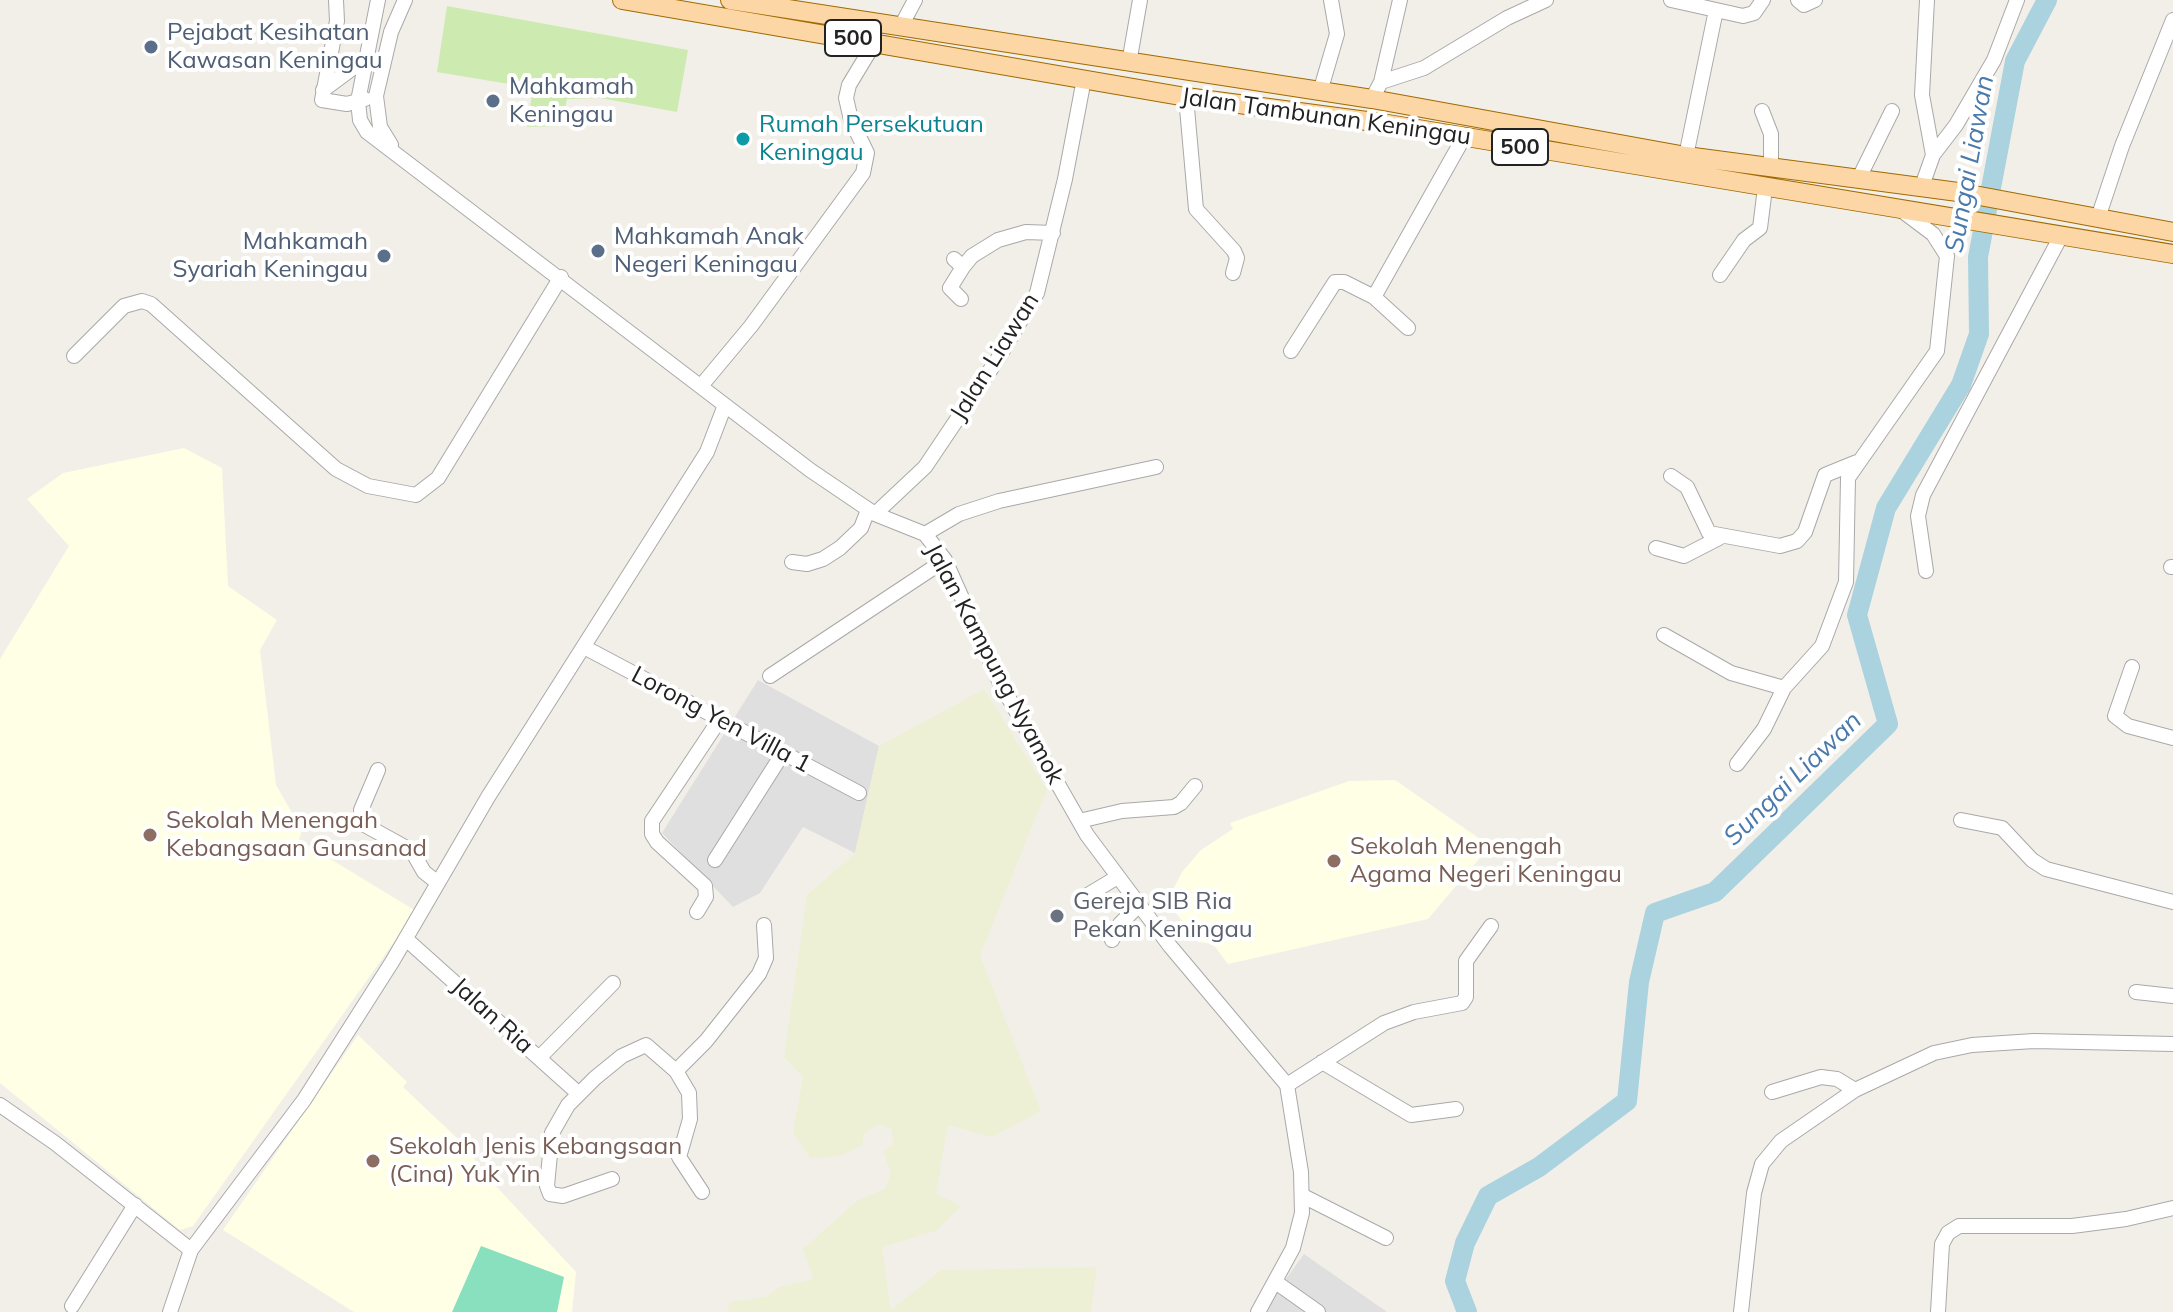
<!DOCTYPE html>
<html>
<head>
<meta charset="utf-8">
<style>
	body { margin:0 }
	canvas { display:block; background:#f2efe9 }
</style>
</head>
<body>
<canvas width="2173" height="1312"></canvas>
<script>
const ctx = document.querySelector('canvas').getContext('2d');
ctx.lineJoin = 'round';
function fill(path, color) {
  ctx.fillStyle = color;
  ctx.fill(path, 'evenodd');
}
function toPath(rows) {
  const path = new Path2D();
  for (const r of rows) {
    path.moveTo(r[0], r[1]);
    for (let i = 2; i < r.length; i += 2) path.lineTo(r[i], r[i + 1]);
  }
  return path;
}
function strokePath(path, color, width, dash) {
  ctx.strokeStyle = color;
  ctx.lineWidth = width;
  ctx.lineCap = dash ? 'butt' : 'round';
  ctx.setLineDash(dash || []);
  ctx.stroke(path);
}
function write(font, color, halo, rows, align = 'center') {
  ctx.font = font + ' Mulish,sans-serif';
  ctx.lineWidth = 8;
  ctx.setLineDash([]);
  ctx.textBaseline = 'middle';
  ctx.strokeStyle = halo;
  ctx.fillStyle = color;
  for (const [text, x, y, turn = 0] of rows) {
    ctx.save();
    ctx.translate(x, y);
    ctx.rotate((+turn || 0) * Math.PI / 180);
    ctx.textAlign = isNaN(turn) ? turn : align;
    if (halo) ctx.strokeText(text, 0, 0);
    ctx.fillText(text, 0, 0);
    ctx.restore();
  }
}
const residential = toPath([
	[758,680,879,746,855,853,803,827,760,893,733,907,662,833],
	[1304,1254,1387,1312,1262,1312]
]);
const education = toPath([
	[184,448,222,468,228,586,277,620,260,650,276,785,302,830,299,840,416,911,193,1226,180,1230,0,1083,0,659,69,546,27,499,63,473],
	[1395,780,1490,846,1428,919,1228,964,1213,944,1198,942,1167,901,1182,872,1201,850,1233,829,1230,823,1349,781],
	[358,1035,407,1082,403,1087,459,1140,493,1183,576,1272,572,1312,354,1312,223,1230]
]);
const farmland = toPath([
	[984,689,1047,790,980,955,1041,1111,992,1137,948,1125,936,1193,961,1206,936,1231,882,1247,891,1310,941,1270,1097,1267,1091,1312,728,1312,729,1302,766,1297,779,1287,813,1279,803,1249,859,1199,885,1189,891,1173,883,1152,893,1144,892,1129,878,1124,864,1134,862,1145,840,1156,810,1158,793,1133,803,1077,784,1057,807,895,855,853,879,746]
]);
const grass = toPath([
	[447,6,688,50,677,112,600,98,567,99,561,126,527,127,533,88,437,72]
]);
const pitch = toPath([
	[481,1246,564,1277,557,1312,452,1312]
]);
const river = toPath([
	[1467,1312,1455,1281,1465,1243,1488,1196,1539,1167,1627,1101,1639,982,1655,913,1715,892,1888,724,1857,615,1886,508,1961,385,1979,334,1978,257,2015,61,2047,0]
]);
const minor = toPath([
	[336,0,337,21,322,100,347,104,365,99],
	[378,0,358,101,360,120,367,132,810,470,875,514,925,534,945,560,999,681,1087,835,1170,946,1287,1085,1301,1172,1302,1213,1293,1248,1258,1312],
	[1671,0,1743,16,1754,13,1763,0],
	[1798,0,1804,5,1815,0],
	[900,28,915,0],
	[1129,63,1140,0],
	[1381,82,1400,0],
	[323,90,369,56],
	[1320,92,1337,34,1331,0],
	[1186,97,1196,209,1234,251,1237,258,1233,273],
	[1372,99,1381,82,1424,68,1507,18,1546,0],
	[1762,111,1771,134,1771,166],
	[391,145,380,127,376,96,391,32,405,0],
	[1933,155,1956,125,1994,60,2017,0],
	[1686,156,1716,10],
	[1860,176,1892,111],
	[1922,186,1933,155,1922,95,1927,0],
	[2098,218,2122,146,2173,20],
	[954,259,963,267,972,256,998,240,1026,232,1053,233],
	[1720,275,1744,240,1760,228,1765,188],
	[961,299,950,288,963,267],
	[1408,328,1374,297,1464,137],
	[1291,351,1335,282,1344,282,1374,297],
	[74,356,124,306,142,301,151,304,336,469,368,486,416,495,438,478,561,277],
	[701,386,751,326,863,173,867,153,851,120,846,98,849,85,875,42],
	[1671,476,1687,487,1709,533,1780,546,1797,541,1805,532,1825,475,1857,462],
	[875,514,925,467,999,357,1037,293,1065,179,1084,79],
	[925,534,959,514,999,501,1156,467],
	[1656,548,1684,556,1719,538],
	[792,562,807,564,823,559,840,548,861,528,868,510],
	[2171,567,2173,567],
	[1926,571,1918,516,1923,495,2061,236],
	[1664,635,1731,673,1784,688,1822,646,1846,582,1848,478,1937,351,1947,256,1933,234,1901,210],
	[584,647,859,793],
	[2132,667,2115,716,2128,726,2173,738],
	[770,676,945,560],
	[1737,764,1764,729,1784,688],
	[378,770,361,810,363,824,412,851,424,872,438,883],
	[1961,820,2002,828,2032,860,2046,869,2173,902],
	[1079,821,1122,811,1174,807,1181,803,1195,786],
	[715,860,783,753],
	[1081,899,1116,878],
	[697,912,706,897,705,886,657,842,652,834,652,821,720,719],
	[406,939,579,1094],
	[1112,940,1120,924,1138,906],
	[2136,992,2173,996],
	[539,1058,613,983],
	[1322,1062,1411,1115,1456,1109],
	[676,1071,706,1041,759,974,766,958,764,925],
	[1287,1085,1384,1023,1414,1012,1462,1003,1466,997,1466,961,1491,926],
	[1772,1092,1821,1077,1837,1079,1855,1090],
	[0,1105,55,1143,191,1250],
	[612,1179,563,1196,550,1194,547,1186,552,1133,568,1105,595,1078,622,1056,646,1045,676,1071,689,1093,690,1119,679,1157,702,1192],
	[1303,1196,1386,1238],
	[1277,1283,1318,1312],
	[72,1306,135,1205],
	[170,1312,191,1250,304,1100,392,962,488,797,707,452,725,405],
	[1741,1312,1754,1193,1762,1164,1781,1141,1855,1090,1934,1053,1972,1045,2034,1041,2173,1044],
	[1938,1312,1942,1244,1948,1233,1959,1226,2072,1226,2126,1219,2173,1208]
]);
const major = toPath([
	[622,0,1186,97,1382,123,2173,254],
	[730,0,1372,99,1686,156,1958,192,2173,232]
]);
const markers = [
	[151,47,8,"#5c6f8a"],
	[493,101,8,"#5c6f8a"],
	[743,139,8,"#0f9aa8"],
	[598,251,8,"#5c6f8a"],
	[384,256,8,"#5c6f8a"],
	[150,835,8,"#8d6e63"],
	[1334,861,8,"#8d6e63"],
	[1057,916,8,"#6b7280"],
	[373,1161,8,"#8d6e63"]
];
const shields = [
	[853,38,56],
	[1520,147,56]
];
const shieldNames = [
	["500",853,38],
	["500",1520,147]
];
const serviceNames = [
	["Pejabat Kesihatan",167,33],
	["Kawasan Keningau",167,61],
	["Mahkamah",509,87],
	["Keningau",509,115],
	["Mahkamah Anak",614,237],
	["Negeri Keningau",614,265],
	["Mahkamah",368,242,"right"],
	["Syariah Keningau",368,270,"right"]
];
const streetNames = [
	["Jalan Tambunan Keningau",1326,117,8],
	["Jalan Liawan",995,357,-58],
	["Jalan Kampung Nyamok",994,664,62],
	["Lorong Yen Villa 1",721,720,28],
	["Jalan Ria",492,1016,42]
];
const cultureNames = [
	["Rumah Persekutuan",759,125],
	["Keningau",759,153]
];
const educationNames = [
	["Sekolah Menengah",166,821],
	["Kebangsaan Gunsanad",166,849],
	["Sekolah Menengah",1350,847],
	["Agama Negeri Keningau",1350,875],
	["Sekolah Jenis Kebangsaan",389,1147],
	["(Cina) Yuk Yin",389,1175]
];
const worshipNames = [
	["Gereja SIB Ria",1073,902],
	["Pekan Keningau",1073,930]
];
const waterNames = [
	["Sungai Liawan",1970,164,-80],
	["Sungai Liawan",1793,779,-44]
];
fill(residential, '#e0dfdf');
fill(education, '#ffffe5');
fill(farmland, '#eef0d5');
fill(grass, '#cdebb0');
fill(pitch, '#88e0be');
strokePath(river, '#aad3df', 20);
strokePath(minor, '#a9a9a9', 16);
strokePath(major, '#a06b00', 20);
strokePath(minor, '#fff', 14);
strokePath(major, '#fcd6a4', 18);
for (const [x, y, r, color] of markers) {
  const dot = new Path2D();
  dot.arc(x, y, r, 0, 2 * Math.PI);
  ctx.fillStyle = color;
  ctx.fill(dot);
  strokePath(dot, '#fff', 3);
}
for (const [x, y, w] of shields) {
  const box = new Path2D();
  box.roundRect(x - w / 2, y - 18, w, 36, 6);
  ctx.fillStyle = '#fff';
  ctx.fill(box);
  strokePath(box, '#222', 2);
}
write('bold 22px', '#222', null, shieldNames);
write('24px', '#4e5e75', '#fff', serviceNames, 'left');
write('24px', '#222', '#fff', streetNames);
write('24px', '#0d838f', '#fff', cultureNames, 'left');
write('24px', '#785e54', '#fff', educationNames, 'left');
write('24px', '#5b616d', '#fff', worshipNames, 'left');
write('italic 26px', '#4a7aab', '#fff', waterNames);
</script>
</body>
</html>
